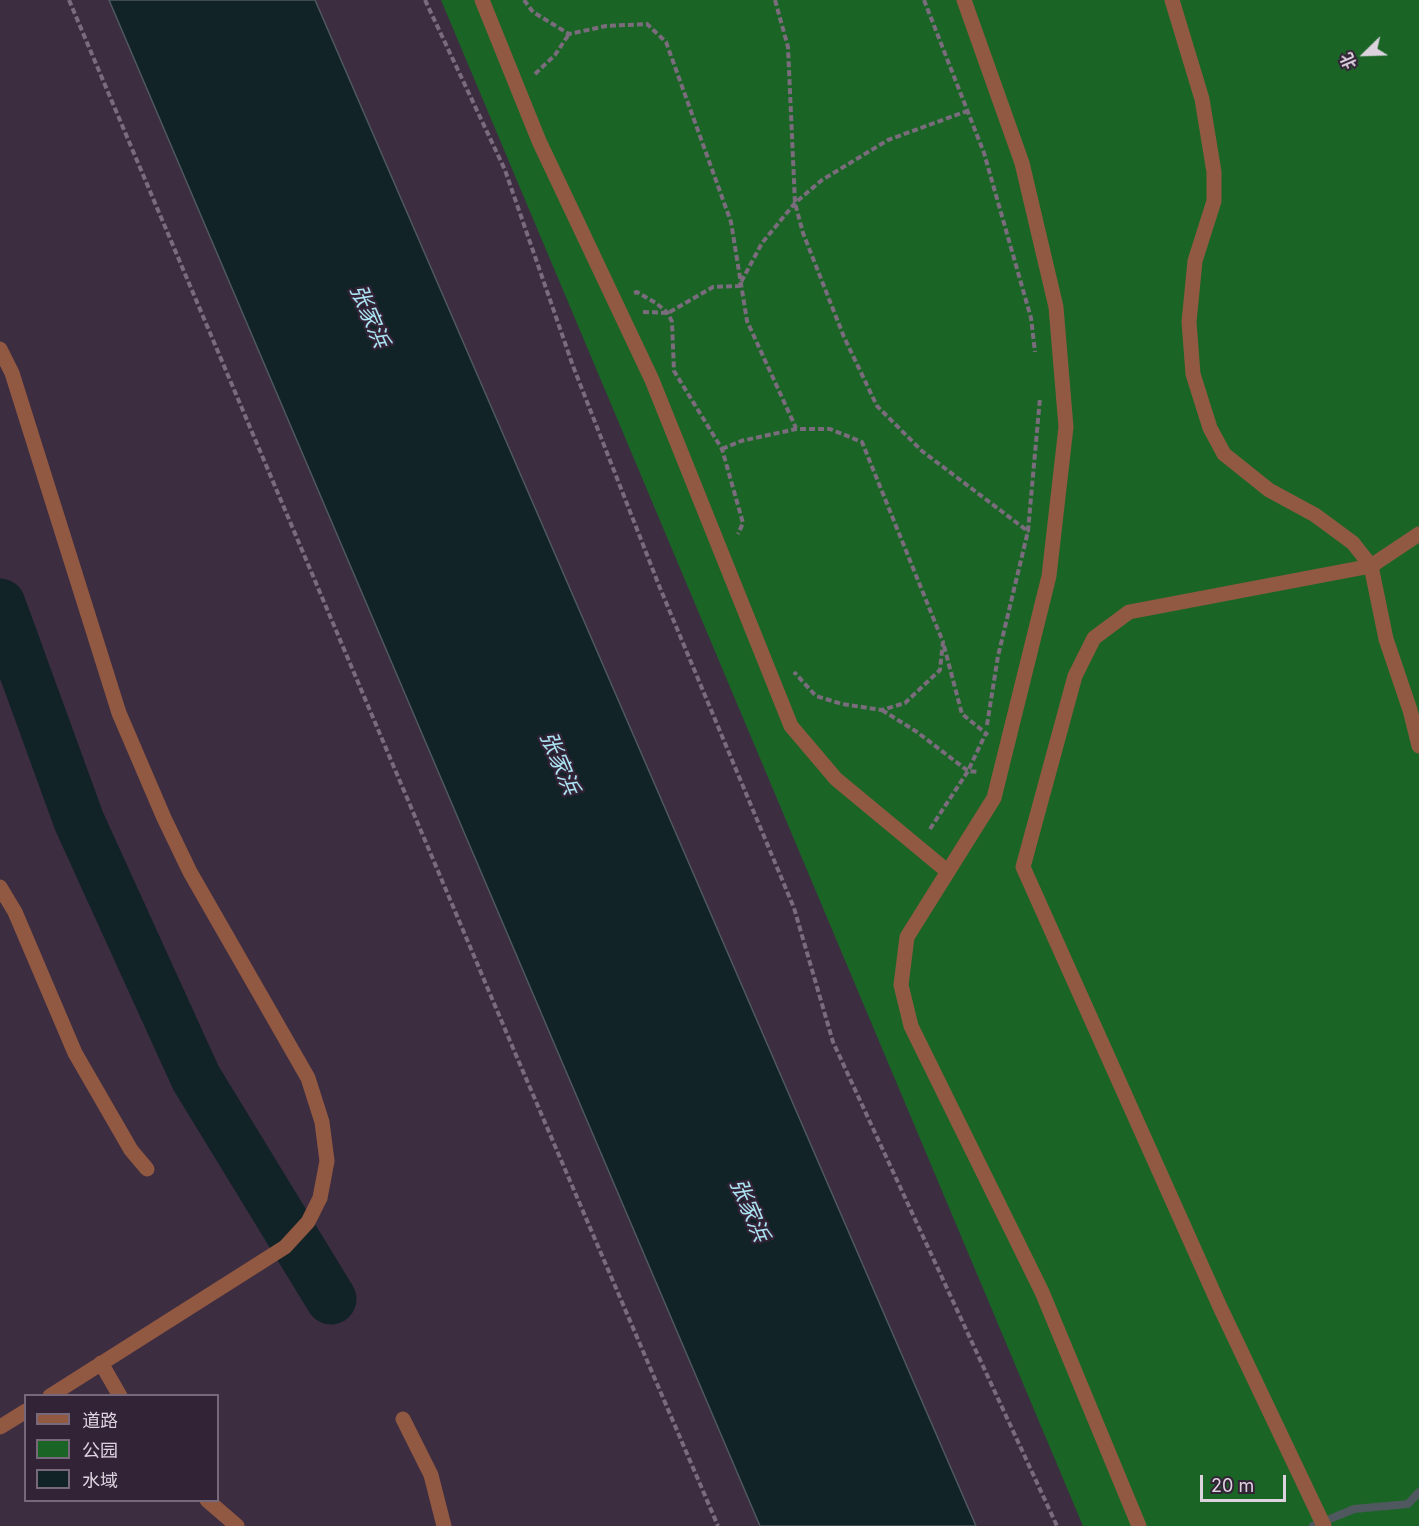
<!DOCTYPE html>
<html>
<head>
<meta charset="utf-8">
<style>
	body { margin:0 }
	#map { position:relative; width:1419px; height:1526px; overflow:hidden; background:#3d2d41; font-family:Inter,"Noto Sans SC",sans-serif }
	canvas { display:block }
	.legend { position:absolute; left:24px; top:1394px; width:195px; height:108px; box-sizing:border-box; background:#332337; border:2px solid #77697a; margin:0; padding:8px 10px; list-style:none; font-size:18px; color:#ddd3df }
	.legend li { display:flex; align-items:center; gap:12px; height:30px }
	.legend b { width:30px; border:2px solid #77697a }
	.north { position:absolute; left:1335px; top:24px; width:60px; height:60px; -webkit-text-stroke:4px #332337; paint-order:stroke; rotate:247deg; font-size:16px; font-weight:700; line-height:24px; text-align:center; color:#ddd3df }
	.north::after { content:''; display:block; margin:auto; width:21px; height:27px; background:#ddd3df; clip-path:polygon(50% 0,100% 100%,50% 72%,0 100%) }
	.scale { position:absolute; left:1200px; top:1475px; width:86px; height:27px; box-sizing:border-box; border:3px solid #ddd3df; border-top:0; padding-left:8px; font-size:18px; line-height:21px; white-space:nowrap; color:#ddd3df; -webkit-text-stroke:4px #332337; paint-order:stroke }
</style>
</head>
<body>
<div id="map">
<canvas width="1419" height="1526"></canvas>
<ul class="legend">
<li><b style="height:8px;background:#925942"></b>道路</li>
<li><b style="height:16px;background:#1a6525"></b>公园</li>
<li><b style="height:16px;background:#112327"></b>水域</li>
</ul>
<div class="north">北</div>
<div class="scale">20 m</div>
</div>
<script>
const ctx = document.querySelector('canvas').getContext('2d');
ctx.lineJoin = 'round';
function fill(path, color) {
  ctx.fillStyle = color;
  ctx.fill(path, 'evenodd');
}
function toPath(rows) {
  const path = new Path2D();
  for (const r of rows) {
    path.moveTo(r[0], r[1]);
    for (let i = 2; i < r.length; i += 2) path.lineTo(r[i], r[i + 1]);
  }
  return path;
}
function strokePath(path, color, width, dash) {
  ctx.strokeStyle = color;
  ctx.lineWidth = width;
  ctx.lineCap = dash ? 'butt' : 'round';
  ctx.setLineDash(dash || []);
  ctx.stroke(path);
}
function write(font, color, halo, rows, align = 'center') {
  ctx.font = font + ' Inter,"Noto Sans SC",sans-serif';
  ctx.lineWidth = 4.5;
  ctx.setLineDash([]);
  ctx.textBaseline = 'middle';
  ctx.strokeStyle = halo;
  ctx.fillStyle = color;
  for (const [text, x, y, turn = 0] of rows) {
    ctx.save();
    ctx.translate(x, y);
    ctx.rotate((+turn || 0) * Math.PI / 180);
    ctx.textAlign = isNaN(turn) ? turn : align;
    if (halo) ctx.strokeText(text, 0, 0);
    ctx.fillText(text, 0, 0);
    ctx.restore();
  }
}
const green = toPath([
	[441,0,1419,0,1419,1526,1083,1526]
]);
const water = toPath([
	[109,0,315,0,976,1526,760,1526,109,0]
]);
const stream = toPath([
	[1313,1526,1354,1509,1408,1504,1419,1492]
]);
const river = toPath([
	[0,604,79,821,196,1078,331,1299]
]);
const path = toPath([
	[69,0,510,1041,718,1526],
	[425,0,505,170,573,366,660,588,794,908,833,1042,1057,1526],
	[524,0,533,12,569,34,606,26,647,24,666,42,731,222,747,321,796,428],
	[775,0,788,47,795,203,803,233,844,337,877,406,922,451,1029,532],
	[924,0,984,153,1031,318,1035,352],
	[535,74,555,55,569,34],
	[634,293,637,292,656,303,668,313,672,322,674,371,722,449,743,523,738,534],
	[643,312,668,313,713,287,739,286,762,243,795,203,822,180,888,140,967,111],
	[722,449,741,441,796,429,830,429,862,442,943,642,940,670,905,703,882,710,842,704,816,696,794,672],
	[944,646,962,714,988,735],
	[882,710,917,732,968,771,978,772],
	[987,725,998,656,1028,531,1040,398],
	[930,829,968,771,985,735]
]);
const minor = toPath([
	[482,0,539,141,652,380,791,726,836,779,947,871],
	[964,0,1022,163,1056,307,1066,427,1049,576,994,798,907,937,901,985,911,1026,1042,1292,1139,1526],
	[1172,0,1202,99,1214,172,1214,201,1195,261,1189,322,1193,374,1210,428,1224,454,1269,490,1315,515,1353,543,1371,566,1419,534],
	[0,349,12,373,119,713,164,818,190,872,308,1078,322,1122,327,1161,320,1198,308,1222,285,1247,50,1396],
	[0,887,15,912,75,1053,131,1150,147,1169],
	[101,1363,120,1396],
	[403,1419,431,1475,444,1526],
	[0,1427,26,1411],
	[207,1500,237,1526],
	[1324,1526,1220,1307,1023,867,1075,676,1094,638,1129,612,1371,566,1386,639,1410,710,1419,746]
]);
const waterNames = [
	["张家浜",369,316,67],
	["张家浜",559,763,67],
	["张家浜",749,1210,67]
];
fill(green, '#1a6525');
fill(water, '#112327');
strokePath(water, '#4e585e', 1.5);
strokePath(stream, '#4e585e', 8);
strokePath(river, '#112327', 51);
strokePath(path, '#7a6c7d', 4, [6, 3]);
strokePath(minor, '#925942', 15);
write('italic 22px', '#abe5f3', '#332337', waterNames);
</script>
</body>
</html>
